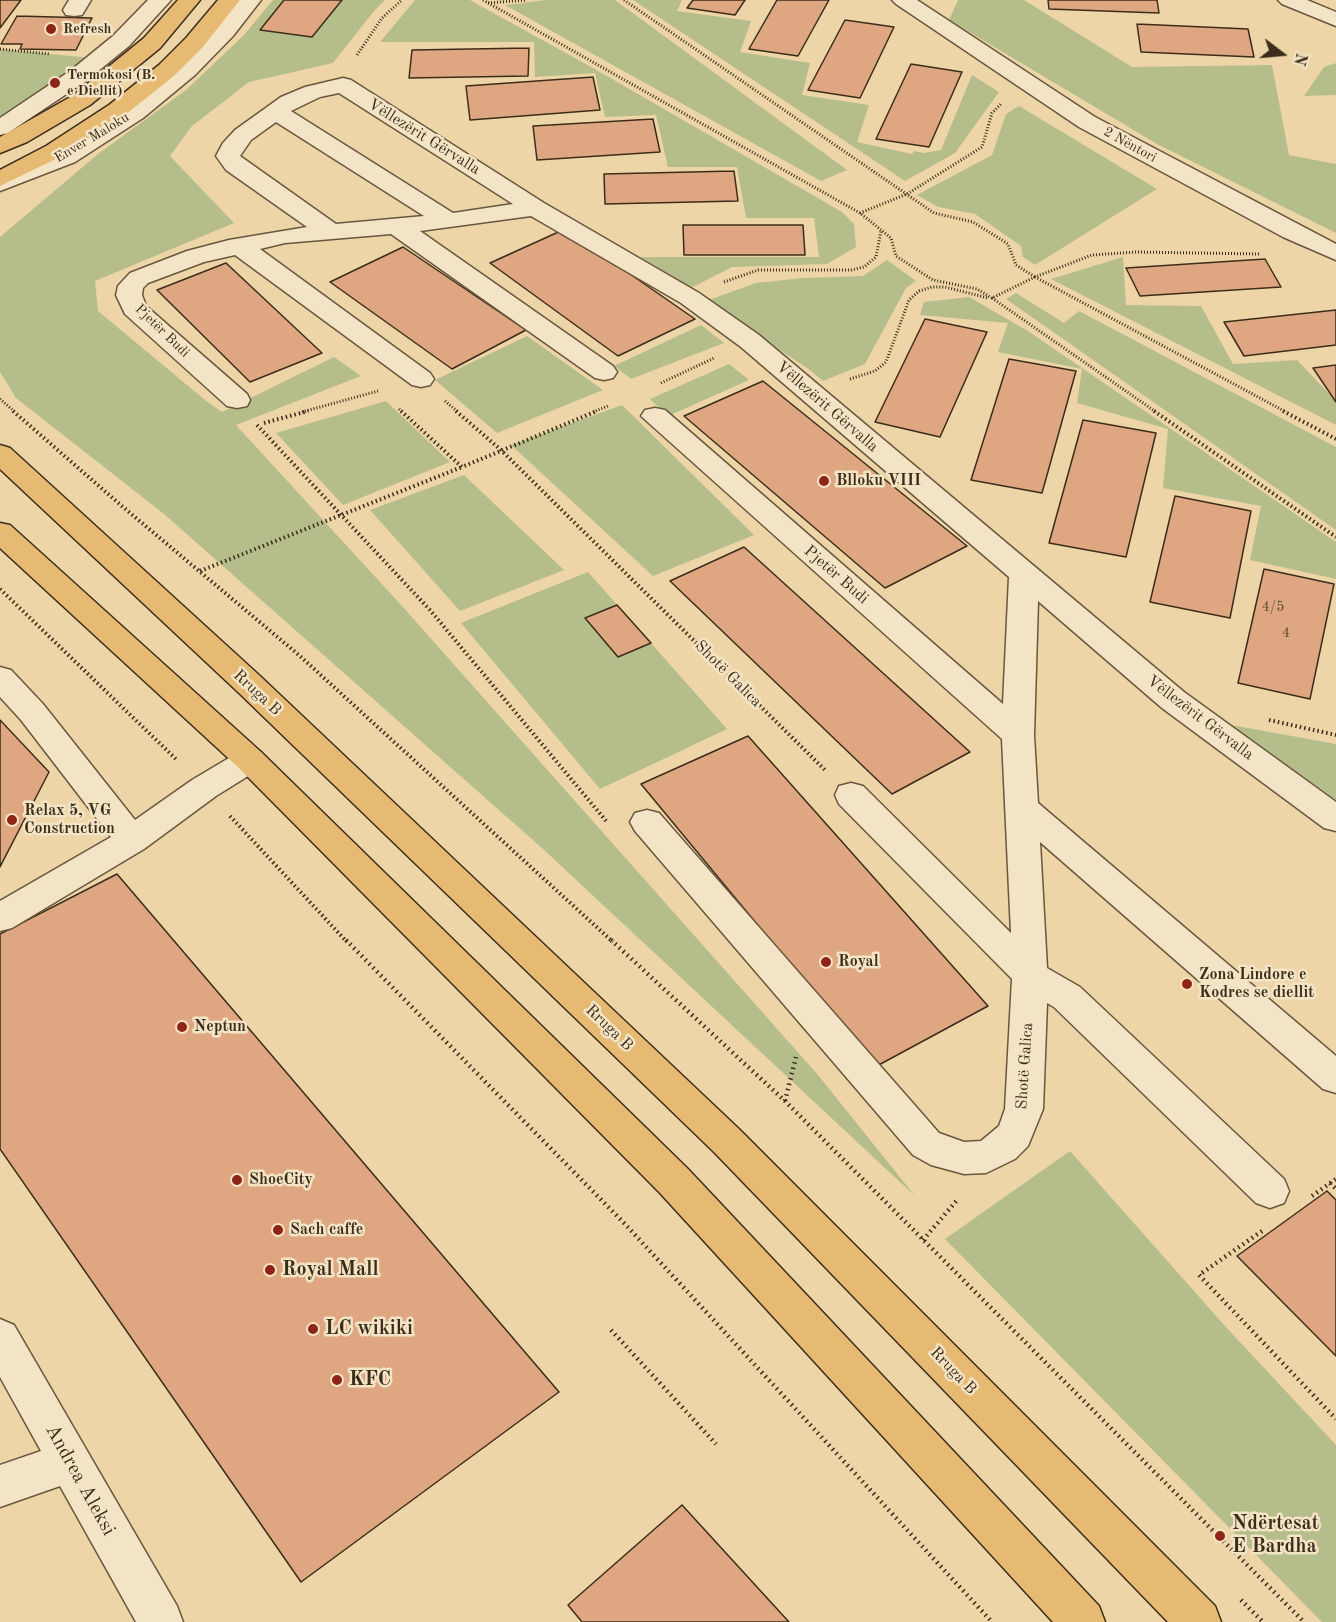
<!DOCTYPE html>
<html>
<head>
<meta charset="utf-8">
<style>
	body { margin:0 }
	#map { position:relative; width:1336px; height:1622px; overflow:hidden; background:#eed5a8; font-family:"Old Standard TT",serif }
	canvas { display:block }
	.north { position:absolute; left:1252px; top:24px; width:60px; height:60px; -webkit-text-stroke:4px #f4e4c6; paint-order:stroke; rotate:106deg; font-size:16px; font-weight:700; line-height:24px; text-align:center; color:#3c2d1a }
	.north::after { content:''; display:block; margin:auto; width:21px; height:27px; background:#3c2d1a; clip-path:polygon(50% 0,100% 100%,50% 72%,0 100%) }
</style>
</head>
<body>
<div id="map">
<canvas width="1336" height="1622"></canvas>
<div class="north">N</div>
</div>
<script>
const ctx = document.querySelector('canvas').getContext('2d');
ctx.lineJoin = 'round';
function fill(path, color) {
  ctx.fillStyle = color;
  ctx.fill(path, 'evenodd');
}
function toPath(rows) {
  const path = new Path2D();
  for (const r of rows) {
    path.moveTo(r[0], r[1]);
    for (let i = 2; i < r.length; i += 2) path.lineTo(r[i], r[i + 1]);
  }
  return path;
}
function strokePath(path, color, width, dash) {
  ctx.strokeStyle = color;
  ctx.lineWidth = width;
  ctx.lineCap = dash ? 'butt' : 'round';
  ctx.setLineDash(dash || []);
  ctx.stroke(path);
}
function write(font, color, halo, rows, align = 'center') {
  ctx.font = font + ' "Old Standard TT",serif';
  ctx.lineWidth = 5;
  ctx.setLineDash([]);
  ctx.textBaseline = 'middle';
  ctx.strokeStyle = halo;
  ctx.fillStyle = color;
  for (const [text, x, y, turn = 0] of rows) {
    ctx.save();
    ctx.translate(x, y);
    ctx.rotate((+turn || 0) * Math.PI / 180);
    ctx.textAlign = isNaN(turn) ? turn : align;
    if (halo) ctx.strokeText(text, 0, 0);
    ctx.fillText(text, 0, 0);
    ctx.restore();
  }
}
const green = toPath([
	[273,0,385,0,374,11,333,63,249,82,192,126,170,156,234,223,95,281,98,311,205,400,222,412,334,357,361,376,236,425,402,606,818,1075,915,1196,543,849,164,514,16,398,0,372,0,237,98,154,186,90,244,35],
	[415,0,470,0,593,68,842,212,854,224,856,247,827,264,732,267,691,288,641,257,819,257,814,218,746,218,737,167,668,167,656,115,605,117,595,73,535,77,534,42,380,42],
	[546,0,615,0,847,170,821,181,505,5],
	[633,0,682,0,677,11,751,21,740,52,810,63,802,95,869,105,857,142,912,154,914,151,924,153,941,150,972,75,999,92,955,153,905,181],
	[958,0,1024,0,1132,67,1272,65,1289,155,1336,164,1336,233,1157,144,949,20],
	[0,49,90,58,0,119],
	[1336,63,1336,95,1304,96,1324,67],
	[1019,106,1157,189,1035,265,1023,257,1021,246,975,214,938,207,917,195,992,155,1006,114],
	[1123,257,1126,305,1201,306,1233,364,1297,360,1336,401,1336,425,1051,279],
	[887,260,916,281,906,288,865,364,823,381,810,370,706,301,756,283,803,278,863,276],
	[1016,293,1064,323,1079,311,1336,447,1336,530,1006,299],
	[969,297,1028,331,1336,542,1336,579,1250,560,1261,506,1163,488,1168,429,1077,403,1082,369,998,352,1008,323,920,315,924,302],
	[701,325,724,343,631,379,614,366],
	[527,336,603,390,497,433,435,380],
	[729,364,749,380,668,416,650,399],
	[386,401,450,462,343,505,276,433],
	[622,405,754,535,653,576,511,445],
	[464,475,564,570,460,611,370,510],
	[588,572,727,729,600,789,461,623],
	[1231,725,1336,744,1336,805],
	[1070,1151,1225,1326,1336,1445,1336,1622,1322,1622,945,1239]
]);
const building = toPath([
	[0,0,21,0,0,28,0,0],
	[284,0,342,0,312,37,260,30,284,0],
	[693,0,745,0,735,15,687,8,693,0],
	[777,0,829,0,798,56,749,49,777,0],
	[1048,0,1157,0,1159,13,1049,9,1048,0],
	[17,16,92,18,76,50,20,49,22,44,1,44,17,16],
	[845,20,894,27,860,98,808,90,845,20],
	[1137,24,1248,29,1254,57,1141,52,1137,24],
	[529,48,528,76,409,78,412,50,529,48],
	[911,64,962,72,929,147,876,139,911,64],
	[593,77,600,110,470,120,466,86,593,77],
	[653,119,660,152,537,160,533,126,653,119],
	[734,171,738,201,605,204,604,174,734,171],
	[683,225,803,225,805,255,684,255,683,225],
	[565,229,695,319,618,356,490,263,565,229],
	[403,247,526,330,452,369,330,282,403,247],
	[1265,259,1281,287,1140,296,1126,268,1265,259],
	[226,263,322,353,250,382,157,290,226,263],
	[1336,310,1336,345,1244,356,1224,322,1336,310],
	[925,319,987,332,940,437,875,422,925,319],
	[1009,359,1076,371,1042,493,971,480,1009,359],
	[1336,365,1336,402,1313,368,1336,365],
	[763,381,967,546,885,588,684,416,763,381],
	[1083,420,1156,433,1126,557,1049,543,1083,420],
	[1175,496,1251,511,1230,618,1150,602,1175,496],
	[744,547,970,752,892,794,670,581,744,547],
	[1264,569,1334,584,1310,699,1238,683,1264,569],
	[617,605,651,643,618,657,585,618,617,605],
	[0,720,49,772,0,867,0,720],
	[748,736,988,1006,875,1067,641,784,748,736],
	[117,874,559,1392,301,1582,0,1149,0,934,117,874],
	[1327,1191,1336,1200,1336,1356,1237,1256,1327,1191],
	[682,1505,789,1622,582,1622,568,1605,682,1505]
]);
const pathFar2 = toPath([
	[483,0,860,213,891,238,896,256,933,280,977,289,992,298],
	[624,0,934,213,973,222,1008,244,1016,265,1035,277],
	[488,3,527,0],
	[0,49,50,54],
	[357,55,382,18,402,0],
	[860,213,907,194,982,147,992,113,1001,104],
	[1259,254,1136,252,1092,255,1035,277,1286,412],
	[1035,277,992,298,1156,412],
	[724,282,758,270,851,270,864,267,876,257,881,231],
	[850,379,875,371,886,362,909,300,919,291,932,287,945,287,988,298],
	[661,383,714,358],
	[0,399,15,412],
	[445,401,458,412],
	[399,409,402,412],
	[302,412,378,391],
	[593,412,608,406]
]);
const pathFar1 = toPath([
	[13,411,123,507,300,656,613,942],
	[401,411,462,467,597,411],
	[456,411,501,450,825,770],
	[1154,411,1336,537],
	[1283,411,1336,439],
	[264,423,308,411],
	[257,425,430,610,607,822],
	[200,571,462,467],
	[0,589,178,761],
	[1269,720,1336,735],
	[230,816,347,942]
]);
const path = toPath([
	[346,940,625,1224,992,1622],
	[611,940,785,1101,1304,1622],
	[785,1101,796,1057],
	[1330,1183,1336,1189],
	[1312,1196,1336,1179],
	[1262,1231,1199,1275,1336,1419],
	[923,1240,958,1199],
	[611,1330,716,1444],
	[1241,1600,1263,1622]
]);
const minor = toPath([
	[69,0,91,0,82,15,74,16,66,15,63,10,69,0],
	[148,0,171,0,129,46,86,81,8,133,0,135,0,118,70,71,113,36,148,0],
	[239,0,261,0,233,36,195,75,143,118,75,162,0,191,0,176,59,152,127,108,179,65,217,26,239,0],
	[892,0,917,0,1095,117,1336,244,1336,260,1283,237,1079,127,896,4,892,0],
	[1278,0,1307,0,1336,12,1336,26,1282,4,1278,0],
	[343,78,351,80,544,203,699,293,759,335,1184,692,1336,802,1336,831,1324,828,1162,708,1038,601,1034,735,1038,803,1336,1056,1336,1093,1323,1089,1040,842,1047,968,1080,987,1284,1179,1289,1191,1284,1203,1270,1208,1256,1203,1054,1007,1047,1003,1043,1109,1028,1146,1015,1159,986,1173,964,1174,931,1165,913,1155,635,831,630,822,635,813,647,810,659,813,939,1133,964,1142,981,1141,999,1126,1005,1109,1012,979,839,804,835,795,839,786,851,783,863,786,1011,933,1002,739,641,416,645,410,655,408,665,410,1003,704,1009,577,741,347,681,303,531,216,420,231,613,366,617,372,613,378,604,380,595,378,391,234,285,243,260,249,430,373,434,379,430,385,421,387,412,385,235,255,204,262,148,283,143,288,142,295,146,306,247,394,250,400,247,406,237,408,227,406,125,314,116,295,118,286,130,273,187,251,229,240,307,227,226,170,216,156,223,143,235,130,281,97,305,87,343,78],
	[339,93,513,204,453,213,291,111,320,97,339,93],
	[276,122,424,216,336,224,240,156,251,140,276,122],
	[0,667,11,670,43,704,135,820,192,780,239,752,250,748,261,752,266,760,261,768,216,796,144,849,12,928,0,931,0,901,111,837,21,720,0,697,0,667],
	[0,1319,14,1325,177,1606,183,1622,136,1622,60,1486,0,1507,0,1465,41,1451,0,1377,0,1319]
]);
const major = toPath([
	[178,0,200,0,160,48,90,105,27,142,0,153,0,137,74,95,144,38,178,0],
	[218,0,240,0,202,48,175,75,125,115,62,156,0,186,0,170,46,146,109,105,159,65,186,38,218,0],
	[0,445,10,448,260,676,740,1130,1215,1606,1221,1622,1168,1622,714,1152,238,692,0,469,0,445],
	[0,523,10,525,261,752,688,1169,1099,1606,1105,1622,1053,1622,660,1193,239,768,0,548,0,523]
]);
const markers = [
	[51,29,6,"#8f2418"],
	[55,83,6,"#8f2418"],
	[824,481,6,"#8f2418"],
	[12,820,6,"#8f2418"],
	[826,962,6,"#8f2418"],
	[1187,984,6,"#8f2418"],
	[182,1027,6,"#8f2418"],
	[237,1180,6,"#8f2418"],
	[278,1230,6,"#8f2418"],
	[270,1270,6,"#8f2418"],
	[313,1329,6,"#8f2418"],
	[337,1380,6,"#8f2418"],
	[1220,1536,6,"#8f2418"]
];
const farPoinames = [
	["Refresh",63,29],
	["Termokosi (B.",67,75],
	["e Diellit)",67,91]
];
const farStreetnames = [
	["Enver Maloku",92,138,-31],
	["2 Nëntori",1130,145,29],
	["Pjetër Budi",162,331,44]
];
const numberNames = [
	["4/5",1273,607],
	["4",1286,633]
];
const streetNames = [
	["Vëllezërit Gërvalla",424,137,32],
	["Vëllezërit Gërvalla",827,407,41],
	["Pjetër Budi",836,575,41],
	["Shotë Galica",728,674,45],
	["Rruga B",257,693,43],
	["Vëllezërit Gërvalla",1200,718,37],
	["Rruga B",609,1028,44],
	["Shotë Galica",1025,1066,-86],
	["Rruga B",953,1371,46]
];
const poiNames = [
	["Blloku VIII",836,481],
	["Relax 5, VG",24,811],
	["Construction",24,829],
	["Royal",838,962],
	["Zona Lindore e",1199,975],
	["Kodres se diellit",1199,993],
	["Neptun",194,1027],
	["ShoeCity",249,1180],
	["Sach caffe",290,1230]
];
const nearPoinames = [
	["Royal Mall",282,1270],
	["LC wikiki",325,1329],
	["KFC",349,1380],
	["Ndërtesat",1232,1524],
	["E Bardha",1232,1547]
];
const nearStreetnames = [
	["Andrea Aleksi",80,1480,61]
];
fill(green, '#b5be8a');
fill(building, '#dea781');
strokePath(building, '#3c2d1a', 1.5);
strokePath(minor, '#68573e', 3);
strokePath(major, '#3c2d1a', 3);
strokePath(pathFar2, '#3c2d1a', 3, [1, 2]);
strokePath(pathFar1, '#3c2d1a', 4, [1.5, 3]);
strokePath(path, '#3c2d1a', 4.5, [1.5, 4]);
fill(minor, '#f4e4c6');
fill(major, '#e7ba74');
for (const [x, y, r, color] of markers) {
  const dot = new Path2D();
  dot.arc(x, y, r, 0, 2 * Math.PI);
  ctx.fillStyle = color;
  ctx.fill(dot);
  strokePath(dot, '#f4e4c6', 2);
}
write('bold 14px', '#3c2d1a', '#f4e4c6', farPoinames, 'left');
write('14px', '#3c2d1a', '#f4e4c6', farStreetnames);
write('14px', '#644c34', null, numberNames);
write('16px', '#3c2d1a', '#f4e4c6', streetNames);
write('bold 16px', '#3c2d1a', '#f4e4c6', poiNames, 'left');
write('bold 20px', '#3c2d1a', '#f4e4c6', nearPoinames, 'left');
write('20px', '#3c2d1a', '#f4e4c6', nearStreetnames);
</script>
</body>
</html>
